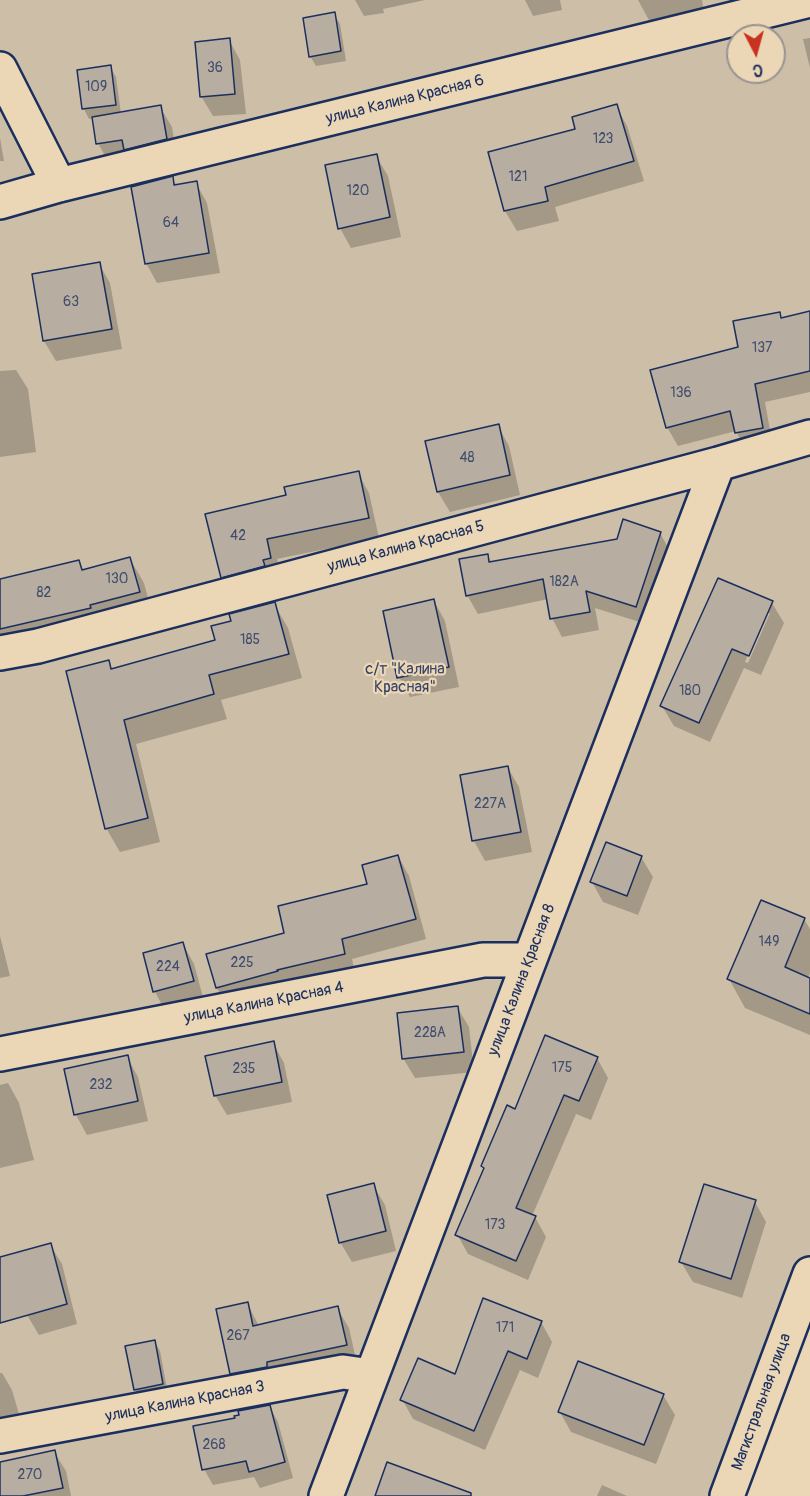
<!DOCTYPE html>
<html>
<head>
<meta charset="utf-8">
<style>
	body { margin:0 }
	#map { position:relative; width:810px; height:1496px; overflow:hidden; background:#ebd6b5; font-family:Pangolin,sans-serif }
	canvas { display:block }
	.north { position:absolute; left:726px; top:24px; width:60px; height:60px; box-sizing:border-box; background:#ebd6b5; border:2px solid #989392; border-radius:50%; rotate:174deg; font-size:16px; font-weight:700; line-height:24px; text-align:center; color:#1b2f5e }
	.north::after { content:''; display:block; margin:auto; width:21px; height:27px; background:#c8321e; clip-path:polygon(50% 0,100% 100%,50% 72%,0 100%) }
</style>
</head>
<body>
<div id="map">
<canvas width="810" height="1496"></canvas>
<div class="north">С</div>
</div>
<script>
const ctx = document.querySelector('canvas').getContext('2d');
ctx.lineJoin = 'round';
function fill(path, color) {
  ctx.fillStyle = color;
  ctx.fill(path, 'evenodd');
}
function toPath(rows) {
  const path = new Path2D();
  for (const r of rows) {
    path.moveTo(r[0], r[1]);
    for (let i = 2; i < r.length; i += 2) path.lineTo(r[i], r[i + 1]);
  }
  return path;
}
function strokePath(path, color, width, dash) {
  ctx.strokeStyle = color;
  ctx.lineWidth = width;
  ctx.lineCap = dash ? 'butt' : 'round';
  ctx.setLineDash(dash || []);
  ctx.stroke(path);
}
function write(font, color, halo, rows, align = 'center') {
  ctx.font = font + ' Pangolin,sans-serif';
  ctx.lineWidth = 4.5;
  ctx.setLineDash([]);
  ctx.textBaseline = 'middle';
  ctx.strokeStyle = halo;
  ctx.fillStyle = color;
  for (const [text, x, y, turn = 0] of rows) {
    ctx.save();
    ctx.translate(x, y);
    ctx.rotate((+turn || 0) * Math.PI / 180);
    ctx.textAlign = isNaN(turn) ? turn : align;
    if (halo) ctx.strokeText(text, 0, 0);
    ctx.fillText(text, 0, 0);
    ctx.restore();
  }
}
const green = toPath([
	[0,0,810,0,810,1287,736,1496,0,1496],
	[738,36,774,36,774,72,738,72]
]);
const shadow = toPath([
	[355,0,425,0,383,9,384,13,364,16],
	[525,0,560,0,562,10,533,16],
	[638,0,702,0,704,13,650,22],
	[334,14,340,24,346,61,316,66,310,56],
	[810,38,810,68,803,39],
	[229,40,240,60,246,114,213,116,201,96],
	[110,67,116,77,121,114,160,107,172,127,177,159,109,163,98,143,94,118,89,119,84,109,79,71],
	[616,106,627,126,644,181,555,207,559,221,517,231,505,211,490,153,577,130],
	[0,138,4,161,0,161],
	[376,156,388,176,401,237,351,248,340,228],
	[172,178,177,186,196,183,207,203,220,273,157,283,146,263],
	[99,264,110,283,122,349,56,361,44,341,33,276],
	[779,313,782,319,810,313,810,392,765,402,773,447,747,452,736,431,678,446,667,427,740,348],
	[16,370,28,389,36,452,0,457,0,371],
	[498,426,509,446,520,495,450,512,438,492],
	[358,473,369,493,379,538,277,559,282,578,233,597,222,577,287,496],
	[660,533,670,551,646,624,595,608,599,630,562,637,552,618,548,599,478,614,467,595,487,555,492,563],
	[130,559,144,583,153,617,0,657,0,581,79,562,84,571],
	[434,601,445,621,459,687,410,697,399,677],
	[772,603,784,623,761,675,744,668,710,742,674,726,662,706],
	[766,613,770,613,748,663,745,662],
	[274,604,288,628,302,678,221,700,227,719,136,744,160,842,120,852,106,828,108,662,113,670,216,641,233,622],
	[508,768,519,787,532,852,485,861,474,841,461,776],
	[398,856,409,876,426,939,352,959,355,974,228,1008,217,988,208,955,286,934,369,885],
	[641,857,653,877,638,915,603,902,592,882],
	[804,919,810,929,810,973,808,978,810,979,810,1035,745,1008,729,979],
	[0,936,10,976,0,978],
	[183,944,194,964,204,1001,166,1012,155,992,145,954],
	[457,1007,469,1027,474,1072,415,1078,403,1058],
	[273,1043,284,1063,292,1102,227,1115,215,1095],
	[127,1057,138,1077,148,1121,87,1135,76,1115,66,1070],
	[597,1058,608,1078,591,1120,576,1114,532,1216,535,1217,546,1237,528,1280,468,1254,457,1234,485,1170,483,1166,516,1111],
	[8,1083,19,1103,34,1160,0,1168,0,1085],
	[373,1185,385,1205,396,1251,352,1262,340,1242],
	[755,1202,766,1222,742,1298,693,1282,681,1262],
	[50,1245,62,1264,77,1324,39,1335,27,1315],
	[247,1303,259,1326,337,1308,349,1328,357,1364,243,1393,231,1373],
	[541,1322,552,1342,538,1378,520,1370,485,1450,413,1419,402,1399,455,1376],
	[154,1341,160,1351,168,1394,141,1399,135,1389],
	[0,1373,2,1373,12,1390,21,1421,0,1426],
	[663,1395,675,1415,656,1464,571,1432,560,1412],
	[269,1406,278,1422,293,1478,260,1488,254,1477,213,1485,204,1469,236,1419],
	[54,1452,66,1471,71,1496,0,1496,0,1463],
	[602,1485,627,1496,597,1496]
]);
const building = toPath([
	[335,12,341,51,309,57,303,18,335,12],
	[230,38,235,94,200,97,195,42,230,38],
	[111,65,116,105,82,109,77,70,111,65],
	[617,104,634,161,545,187,548,201,504,211,488,152,575,129,572,117,617,104],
	[161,105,167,139,124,150,122,140,96,144,92,117,161,105],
	[377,154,390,217,338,229,325,165,377,154],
	[173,176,174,185,197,181,209,253,145,264,131,187,173,176],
	[100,262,112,329,43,341,32,274,100,262],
	[810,311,810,371,755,384,763,428,735,433,730,411,666,428,650,370,738,347,733,321,780,312,781,318,810,311],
	[499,424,510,475,437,492,425,441,499,424],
	[359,471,369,518,267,539,271,558,263,560,265,566,221,578,205,514,286,495,284,487,359,471],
	[623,519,661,532,636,607,586,591,590,612,550,619,543,579,466,596,459,559,488,554,489,562,617,539,623,519],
	[130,557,140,592,90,605,91,608,0,629,0,579,79,560,82,570,130,557],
	[718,578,773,601,749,656,732,649,699,723,660,706,718,578],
	[434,599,449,667,397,678,383,611,434,599],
	[275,602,289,654,209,675,214,694,124,720,148,818,105,829,66,671,109,660,111,669,215,640,211,626,231,621,229,614,275,602],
	[508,766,521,832,472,841,460,775,508,766],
	[606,842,642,856,627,896,590,882,606,842],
	[398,855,416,919,342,939,345,954,277,970,278,971,216,988,206,954,284,933,278,906,367,884,362,865,398,855],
	[761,900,805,918,785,967,810,978,810,1014,727,979,761,900],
	[183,942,194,981,153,992,143,953,183,942],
	[458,1006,464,1052,402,1059,397,1013,458,1006],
	[545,1035,598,1057,579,1101,564,1095,516,1208,536,1216,516,1261,455,1235,484,1168,481,1166,507,1105,515,1109,545,1035],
	[274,1041,282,1082,214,1096,205,1056,274,1041],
	[128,1055,138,1101,74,1115,64,1069,128,1055],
	[374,1183,386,1231,339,1243,327,1195,374,1183],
	[704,1184,756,1200,731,1279,679,1262,704,1184],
	[51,1243,67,1304,0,1323,0,1257,51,1243],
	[483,1298,542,1321,527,1359,508,1351,474,1431,400,1400,418,1358,455,1374,483,1298],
	[248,1302,253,1326,338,1306,347,1345,267,1362,267,1367,230,1374,216,1309,248,1302],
	[155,1340,163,1384,134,1390,125,1346,155,1340],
	[578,1361,664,1394,644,1445,558,1412,578,1361],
	[270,1405,285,1462,249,1472,246,1461,202,1470,193,1426,235,1418,234,1416,239,1415,238,1411,270,1405],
	[55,1450,63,1488,23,1496,0,1496,0,1462,55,1450],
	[387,1462,471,1493,471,1496,375,1496,387,1462]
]);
const minor = toPath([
	[0,69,59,185],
	[0,202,59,185,810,0],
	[0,653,38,646,718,464,810,437],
	[0,1054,483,960,529,960],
	[0,1436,343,1372,371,1376],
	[326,1496,718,464],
	[727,1496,810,1274]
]);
const numberNames = [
	["36",215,68],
	["109",96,87],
	["123",603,139],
	["121",518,177],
	["120",358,191],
	["64",171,223],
	["63",71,302],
	["137",762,348],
	["136",681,393],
	["48",467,458],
	["42",238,536],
	["130",117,579],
	["182А",564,582],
	["82",44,593],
	["185",250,640],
	["180",690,691],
	["227А",490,804],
	["149",769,942],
	["225",242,963],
	["224",168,967],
	["228А",430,1033],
	["175",562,1068],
	["235",244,1069],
	["232",101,1085],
	["173",495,1225],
	["171",505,1328],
	["267",238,1336],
	["268",214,1445],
	["270",30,1475]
];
const streetNames = [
	["улица Калина Красная 6",405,100,-14],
	["улица Калина Красная 5",406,547,-15],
	["улица Калина Красная 8",522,980,-69],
	["улица Калина Красная 4",264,1003,-11],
	["улица Калина Красная 3",185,1402,-11],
	["Магистральная улица",762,1402,-70]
];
const parkNames = [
	["с/т \"Калина",405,670],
	["Красная\"",405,688]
];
fill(green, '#cdbea8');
fill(shadow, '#0003');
fill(building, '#b7ada0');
strokePath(building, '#1b2f5e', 1.5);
strokePath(minor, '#1b2f5e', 38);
strokePath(minor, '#ebd6b5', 33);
write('14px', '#424e6e', null, numberNames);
write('16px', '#1b2f5e', '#ebd6b5', streetNames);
write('16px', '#364469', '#ebd6b5', parkNames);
</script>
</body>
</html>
